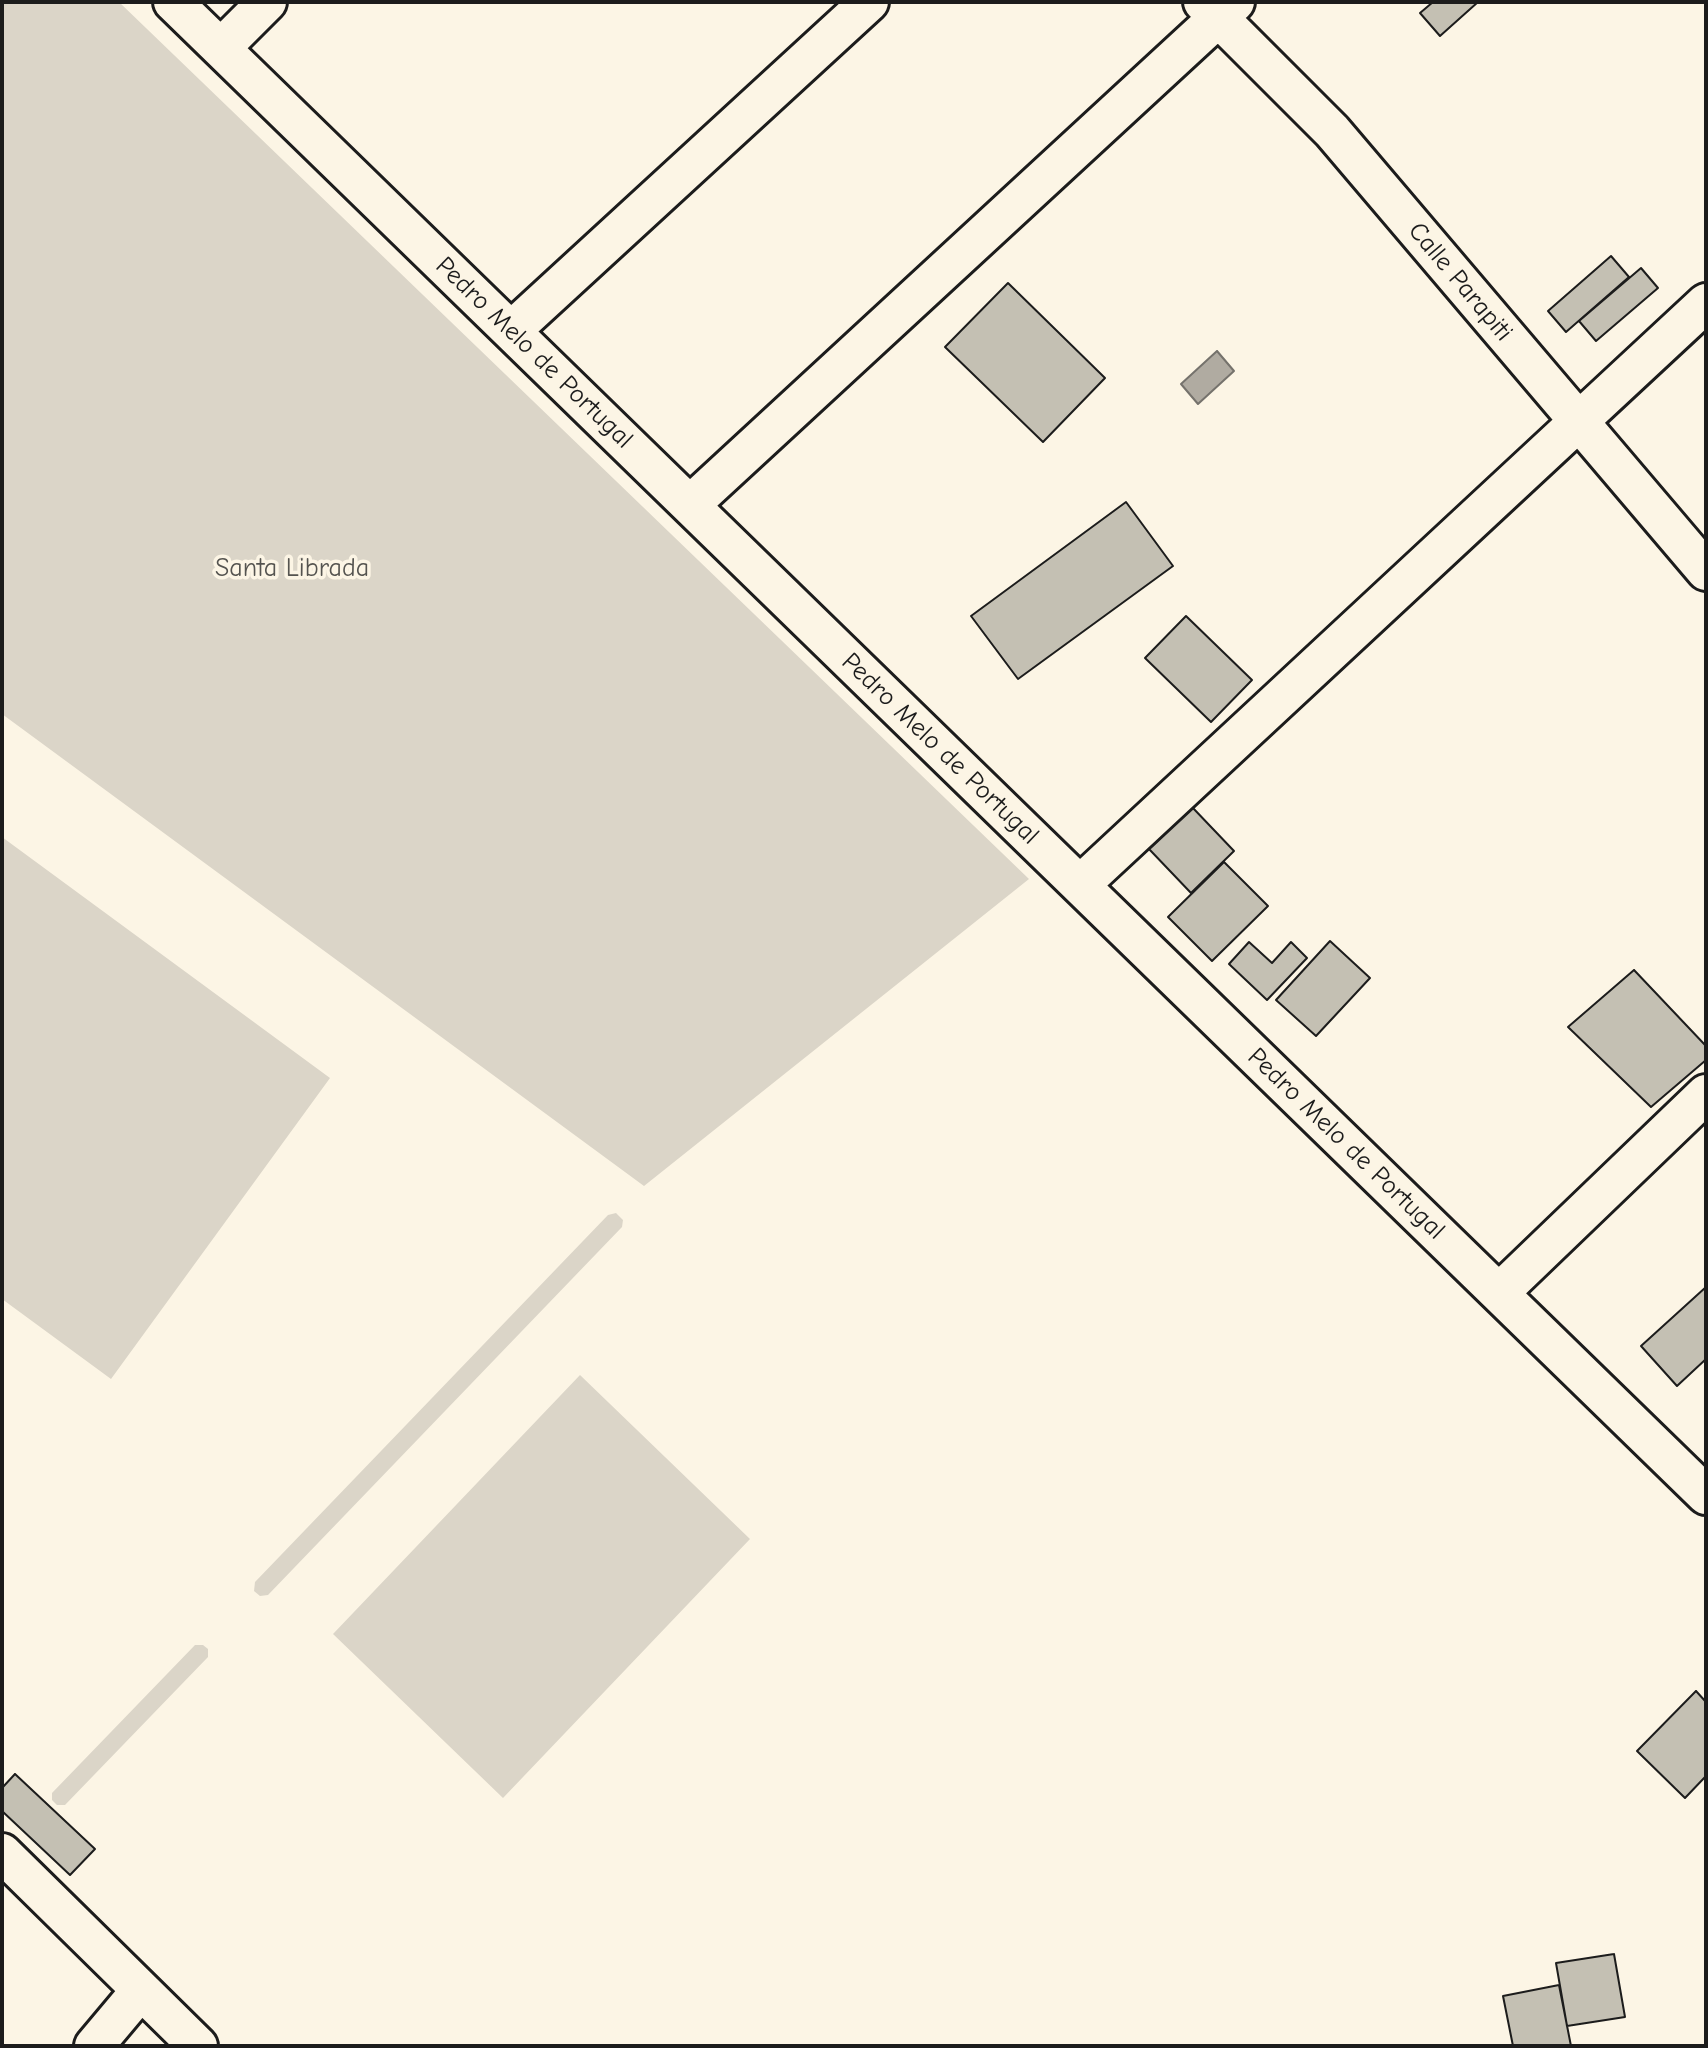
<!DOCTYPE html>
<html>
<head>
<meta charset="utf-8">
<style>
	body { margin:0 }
	#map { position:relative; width:1708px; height:2048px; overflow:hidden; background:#fcf5e5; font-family:"Comic Neue",sans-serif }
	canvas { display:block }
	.frame { position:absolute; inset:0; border:4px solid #1c1c1c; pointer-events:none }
</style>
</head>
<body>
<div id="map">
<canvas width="1708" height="2048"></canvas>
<div class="frame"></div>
</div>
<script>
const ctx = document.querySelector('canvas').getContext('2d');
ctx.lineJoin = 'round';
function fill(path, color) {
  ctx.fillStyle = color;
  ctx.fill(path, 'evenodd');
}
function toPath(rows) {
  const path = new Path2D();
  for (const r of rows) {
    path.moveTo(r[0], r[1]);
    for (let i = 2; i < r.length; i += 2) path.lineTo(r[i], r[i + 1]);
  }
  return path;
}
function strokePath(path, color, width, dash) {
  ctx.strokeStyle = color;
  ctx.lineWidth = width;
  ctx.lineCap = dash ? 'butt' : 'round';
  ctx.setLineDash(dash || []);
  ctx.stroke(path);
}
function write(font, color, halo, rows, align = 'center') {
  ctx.font = font + ' "Comic Neue",sans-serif';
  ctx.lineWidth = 7;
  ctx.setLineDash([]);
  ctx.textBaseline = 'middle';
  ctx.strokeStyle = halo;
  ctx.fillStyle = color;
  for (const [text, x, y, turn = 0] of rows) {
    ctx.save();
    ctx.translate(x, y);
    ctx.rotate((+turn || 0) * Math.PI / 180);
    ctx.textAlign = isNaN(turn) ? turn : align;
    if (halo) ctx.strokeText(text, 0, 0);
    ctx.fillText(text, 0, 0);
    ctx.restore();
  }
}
const green = toPath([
	[2,2,119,2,1029,879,644,1186,2,714],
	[2,837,330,1078,111,1379,2,1299],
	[616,1213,623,1220,622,1227,268,1595,260,1596,254,1591,255,1582,608,1215],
	[580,1375,750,1539,503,1798,333,1634],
	[195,1645,203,1645,208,1649,208,1657,65,1805,57,1805,52,1800,52,1793]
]);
const water = toPath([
	[1217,351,1234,371,1198,404,1181,384,1217,351]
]);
const building = toPath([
	[1433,2,1478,2,1440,36,1420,13,1433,2],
	[1611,256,1629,277,1566,332,1548,311,1611,256],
	[1641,268,1658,288,1596,341,1579,321,1641,268],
	[1008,283,1105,378,1043,442,945,347,1008,283],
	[1126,502,1173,566,1018,679,971,616,1126,502],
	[1186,616,1252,680,1211,722,1145,658,1186,616],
	[1192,807,1234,851,1191,893,1149,849,1192,807],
	[1224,862,1268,906,1212,961,1168,917,1224,862],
	[1330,941,1370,978,1316,1036,1276,1000,1330,941],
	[1249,942,1272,963,1291,942,1307,958,1267,1000,1229,964,1249,942],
	[1634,970,1706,1046,1706,1060,1651,1107,1568,1027,1634,970],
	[1706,1287,1706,1359,1677,1386,1641,1346,1706,1287],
	[1696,1691,1706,1702,1706,1776,1685,1798,1637,1751,1696,1691],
	[15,1774,95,1849,70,1875,2,1811,2,1788,15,1774],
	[1614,1954,1625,2017,1567,2026,1556,1963,1614,1954],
	[1559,1985,1571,2046,1513,2046,1503,1996,1559,1985]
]);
const minor = toPath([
	[173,2,1706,1495],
	[1203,2,1332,131,1706,571],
	[221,48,267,2],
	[511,331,869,2],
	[690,505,1235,2],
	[1080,885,1706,303],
	[1499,1293,1706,1094],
	[2,1853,198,2046],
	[94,2046,141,1990]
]);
const streetNames = [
	["Calle Parapiti",1460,282,50],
	["Pedro Melo de Portugal",534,353,44],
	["Pedro Melo de Portugal",940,749,44],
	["Pedro Melo de Portugal",1346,1144,44]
];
const parkNames = [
	["Santa Librada",292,569]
];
fill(green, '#dbd5c8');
fill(water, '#b0aba1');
strokePath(water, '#75726c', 2);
fill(building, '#c4c0b3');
strokePath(building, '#1c1c1c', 2);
strokePath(minor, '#1c1c1c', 44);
strokePath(minor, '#fcf5e5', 38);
write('26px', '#1c1c1c', '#fcf5e5', streetNames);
write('26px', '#555450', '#fcf5e5', parkNames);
</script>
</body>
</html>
